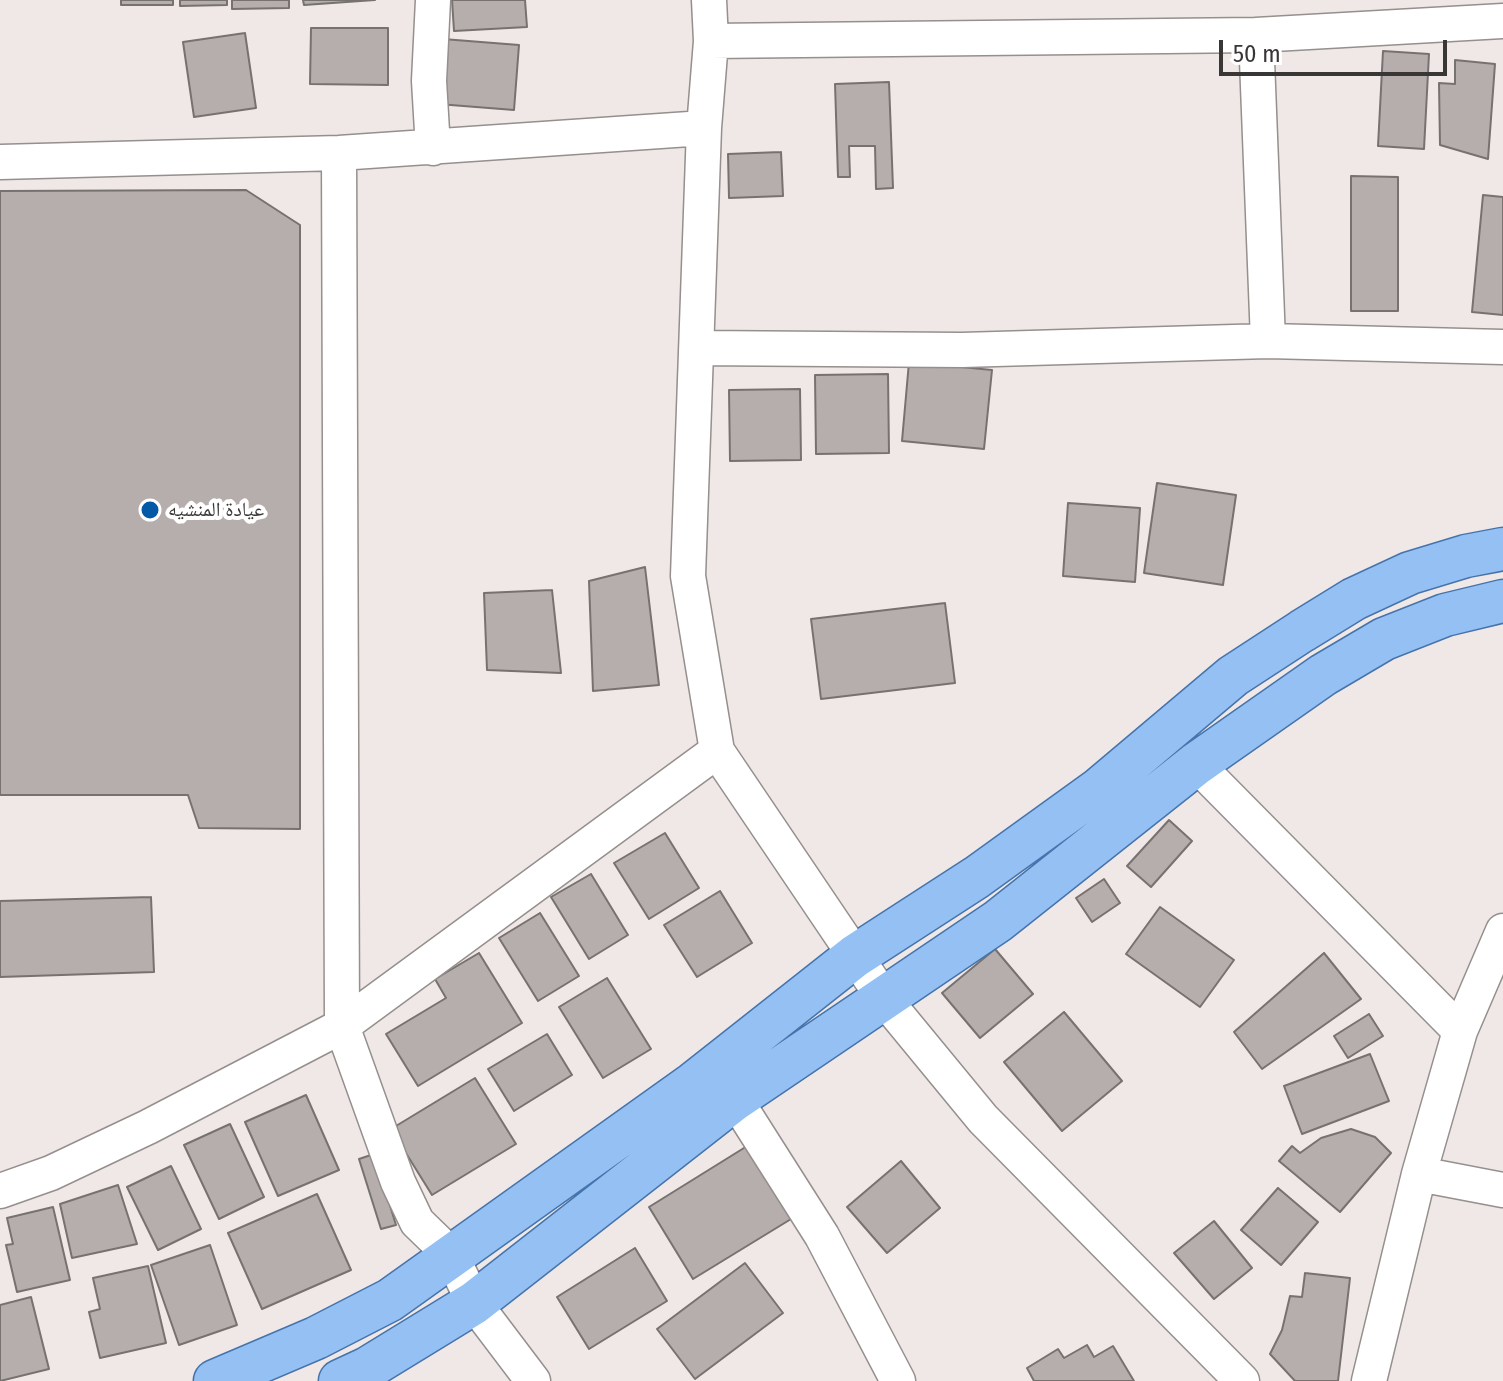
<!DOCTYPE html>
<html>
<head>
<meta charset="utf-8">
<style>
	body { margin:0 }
	#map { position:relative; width:1503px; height:1381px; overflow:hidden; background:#f0e8e7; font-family:"Fira Sans Condensed",sans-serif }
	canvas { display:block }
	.scale { position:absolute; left:1219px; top:40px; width:228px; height:36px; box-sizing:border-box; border:4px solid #393636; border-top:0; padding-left:10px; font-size:24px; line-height:28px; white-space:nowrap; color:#393636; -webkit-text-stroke:6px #fff; paint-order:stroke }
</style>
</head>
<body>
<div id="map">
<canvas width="1503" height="1381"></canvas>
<div class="scale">50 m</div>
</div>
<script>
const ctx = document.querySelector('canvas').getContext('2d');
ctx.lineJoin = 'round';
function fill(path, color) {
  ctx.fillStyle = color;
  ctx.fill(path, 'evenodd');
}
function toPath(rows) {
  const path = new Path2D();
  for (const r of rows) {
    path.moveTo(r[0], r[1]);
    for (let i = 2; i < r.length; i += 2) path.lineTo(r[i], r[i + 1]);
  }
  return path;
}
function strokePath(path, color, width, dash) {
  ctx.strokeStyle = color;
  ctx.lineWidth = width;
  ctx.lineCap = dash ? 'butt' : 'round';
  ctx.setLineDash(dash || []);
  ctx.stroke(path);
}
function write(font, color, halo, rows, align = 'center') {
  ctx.font = font + ' "Fira Sans Condensed","Noto Naskh Arabic",sans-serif';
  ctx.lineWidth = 8;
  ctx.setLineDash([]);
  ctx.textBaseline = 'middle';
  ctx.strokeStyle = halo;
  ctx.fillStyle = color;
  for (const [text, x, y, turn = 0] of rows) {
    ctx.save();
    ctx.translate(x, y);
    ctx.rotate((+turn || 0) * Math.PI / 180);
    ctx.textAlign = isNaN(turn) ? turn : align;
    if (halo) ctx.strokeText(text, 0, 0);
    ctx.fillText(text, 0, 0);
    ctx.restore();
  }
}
const building = toPath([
	[121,0,173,0,173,5,121,5,121,0],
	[180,0,227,0,227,5,180,6,180,0],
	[232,0,289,0,289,8,232,9,232,0],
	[303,0,375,0,304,5,303,0],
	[452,0,525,0,527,27,454,31,452,0],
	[311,28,388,28,388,85,310,84,311,28],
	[245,33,256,108,194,117,183,42,245,33],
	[443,39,519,45,514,110,438,104,443,39],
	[1383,51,1429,54,1424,149,1378,146,1383,51],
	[1455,60,1495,64,1488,159,1440,145,1439,83,1455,84,1455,60],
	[889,82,893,188,876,189,875,146,849,146,850,177,838,177,835,84,889,82],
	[781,152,783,196,729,198,728,154,781,152],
	[1351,176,1398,177,1398,311,1351,311,1351,176],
	[246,190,300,225,300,829,199,828,188,795,0,795,0,191,246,190],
	[1483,195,1503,197,1503,315,1472,312,1483,195],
	[909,362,992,370,984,449,902,441,909,362],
	[888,374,889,453,816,454,815,375,888,374],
	[800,389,801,460,730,461,729,390,800,389],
	[1157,483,1236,495,1223,585,1144,573,1157,483],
	[1068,503,1140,508,1135,582,1063,576,1068,503],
	[645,567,659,685,593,691,589,581,645,567],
	[552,590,561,673,487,670,484,593,552,590],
	[945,603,955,683,821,699,811,619,945,603],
	[1169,820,1192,841,1151,887,1127,866,1169,820],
	[665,833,699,888,649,919,614,863,665,833],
	[591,874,628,935,589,959,551,897,591,874],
	[1104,879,1120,903,1092,922,1076,898,1104,879],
	[720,891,752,943,697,977,664,925,720,891],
	[151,897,154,972,0,977,0,901,151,897],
	[1160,907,1234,960,1200,1007,1126,954,1160,907],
	[540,913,579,976,538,1001,499,938,540,913],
	[995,949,1033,994,980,1038,942,993,995,949],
	[479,953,522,1023,418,1086,386,1034,446,998,435,979,479,953],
	[1324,953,1361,999,1262,1069,1234,1032,1324,953],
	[607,978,651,1049,603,1078,559,1007,607,978],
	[1064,1012,1122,1081,1062,1131,1004,1062,1064,1012],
	[1369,1014,1383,1036,1348,1058,1334,1036,1369,1014],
	[547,1034,572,1075,514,1111,488,1069,547,1034],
	[1370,1054,1389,1101,1302,1134,1284,1086,1370,1054],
	[475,1078,516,1144,432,1195,391,1129,475,1078],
	[306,1095,339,1170,278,1196,245,1122,306,1095],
	[230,1124,264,1197,219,1219,184,1145,230,1124],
	[1351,1129,1375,1137,1391,1153,1340,1212,1279,1161,1292,1146,1300,1153,1321,1138,1351,1129],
	[752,1143,796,1216,693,1279,649,1207,752,1143],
	[374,1154,396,1225,381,1229,359,1159,374,1154],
	[901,1161,940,1208,887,1253,847,1207,901,1161],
	[171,1166,201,1229,158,1250,127,1187,171,1166],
	[118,1185,137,1244,72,1258,60,1204,118,1185],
	[1278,1188,1318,1222,1281,1265,1241,1230,1278,1188],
	[317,1194,351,1270,262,1309,228,1233,317,1194],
	[53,1207,70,1280,17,1292,6,1245,13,1244,7,1218,53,1207],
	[1214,1221,1252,1268,1214,1299,1174,1253,1214,1221],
	[210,1245,237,1325,179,1345,151,1265,210,1245],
	[635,1248,667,1301,589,1349,557,1297,635,1248],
	[745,1263,783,1313,695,1379,657,1329,745,1263],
	[148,1266,166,1343,100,1358,89,1312,100,1309,93,1278,148,1266],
	[1305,1273,1350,1278,1338,1381,1295,1381,1270,1354,1282,1330,1290,1296,1302,1297,1305,1273],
	[31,1297,49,1369,0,1381,0,1305,31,1297],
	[1087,1345,1094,1357,1113,1346,1134,1381,1034,1381,1027,1368,1058,1349,1064,1358,1087,1345]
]);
const minor = toPath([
	[709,0,711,41,704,128,688,576,717,751,885,1000,983,1119,1242,1381],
	[1256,35,1503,21],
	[433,148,429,81,433,0],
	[339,153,342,1026,398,1182,417,1222,451,1255,474,1303,533,1381],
	[0,162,339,153,704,128],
	[1268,341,1503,347],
	[697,348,962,350,1268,341,1256,35,711,41],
	[1196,764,1460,1031],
	[735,1099,822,1236,898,1381],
	[1419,1174,1503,1190],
	[0,1191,51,1173,148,1127,342,1026,717,751],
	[1369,1381,1419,1174,1460,1031,1503,931]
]);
const major = toPath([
	[215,1381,316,1338,390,1300,694,1083,855,956,977,877,1099,789,1233,676,1302,631,1354,599,1410,573,1466,556,1503,549],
	[340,1381,368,1368,474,1303,735,1099,998,921,1196,764,1323,675,1384,639,1445,615,1503,601]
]);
const markers = [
	[150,510,10,"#0359a6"]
];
const poiNames = [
	["عيادة المنشيه",168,510]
];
fill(building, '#b5aeac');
strokePath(building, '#777170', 2);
strokePath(minor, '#958f8d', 37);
strokePath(major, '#4574ac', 45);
strokePath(minor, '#fff', 34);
strokePath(major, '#94c0f4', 42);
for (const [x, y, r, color] of markers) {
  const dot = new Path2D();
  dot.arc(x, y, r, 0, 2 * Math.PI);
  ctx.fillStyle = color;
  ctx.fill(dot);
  strokePath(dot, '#fff', 3);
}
write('20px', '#393636', '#fff', poiNames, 'left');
</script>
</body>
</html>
